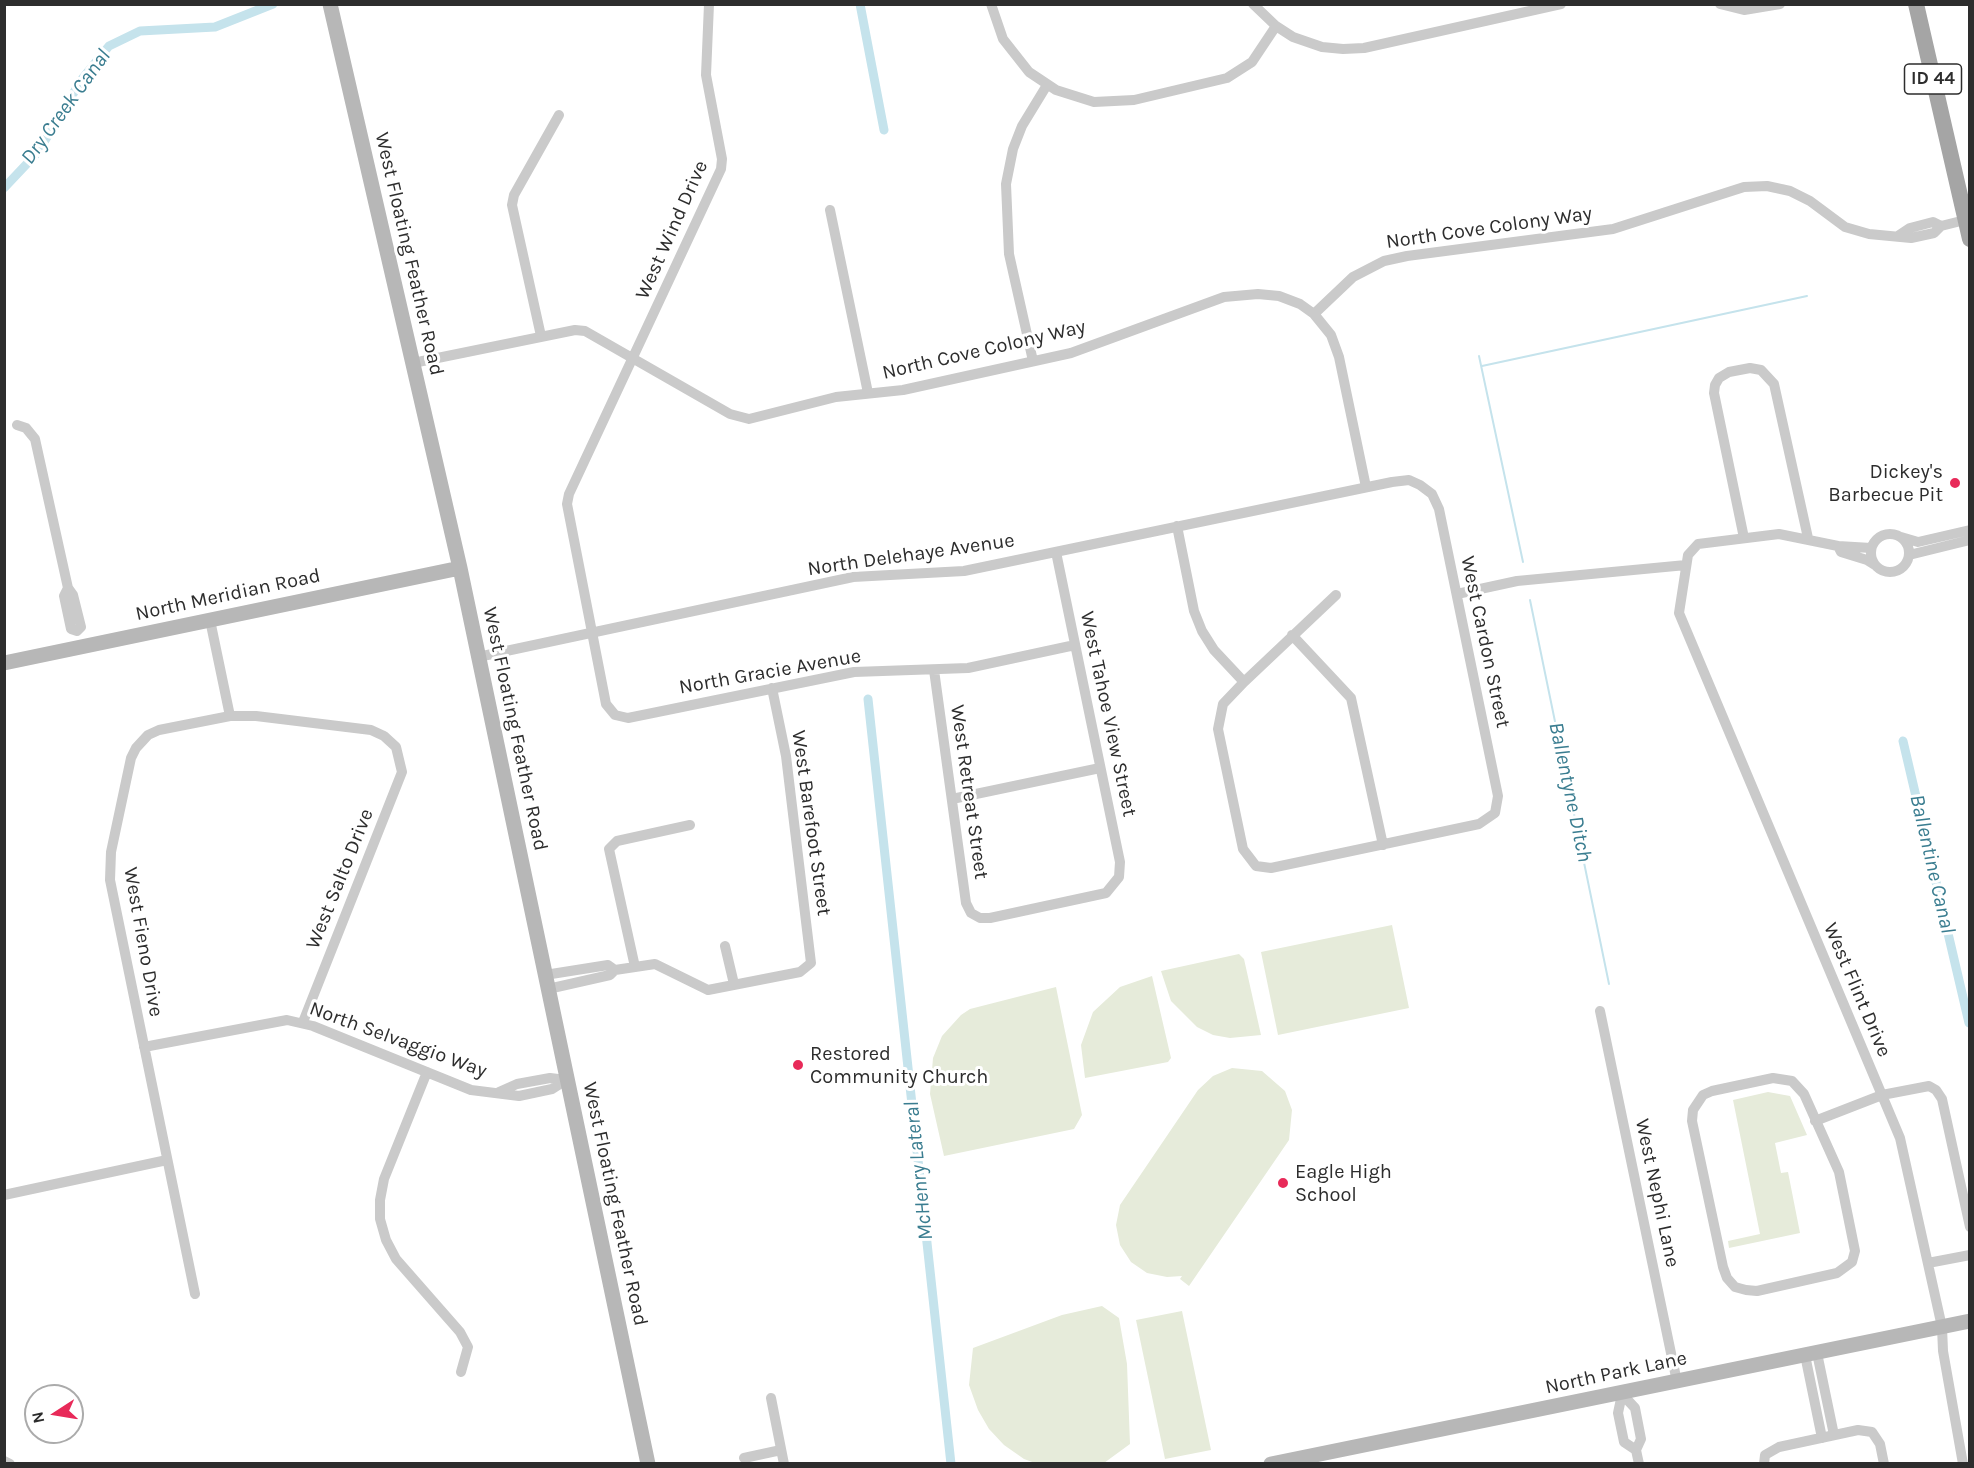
<!DOCTYPE html>
<html>
<head>
<meta charset="utf-8">
<style>
	body { margin:0 }
	#map { position:relative; width:1974px; height:1468px; overflow:hidden; background:#fff; font-family:Karla,sans-serif }
	canvas { display:block }
	.frame { position:absolute; inset:0; border:6px solid #2d2d2d; pointer-events:none }
	.north { position:absolute; left:24px; top:1384px; width:60px; height:60px; box-sizing:border-box; background:#fff; border:2px solid #ababab; border-radius:50%; rotate:258deg; font-size:16px; font-weight:700; line-height:24px; text-align:center; color:#2d2d2d }
	.north::after { content:''; display:block; margin:auto; width:21px; height:27px; background:#e82a59; clip-path:polygon(50% 0,100% 100%,50% 72%,0 100%) }
</style>
</head>
<body>
<div id="map">
<canvas width="1974" height="1468"></canvas>
<div class="frame"></div>
<div class="north">N</div>
</div>
<script>
const ctx = document.querySelector('canvas').getContext('2d');
ctx.lineJoin = 'round';
function fill(path, color) {
  ctx.fillStyle = color;
  ctx.fill(path, 'evenodd');
}
function toPath(rows) {
  const path = new Path2D();
  for (const r of rows) {
    if (r.length === 3) {
      path.moveTo(r[0] + r[2], r[1]);
      path.arc(r[0], r[1], r[2], 0, 2 * Math.PI);
      continue;
    }
    path.moveTo(r[0], r[1]);
    for (let i = 2; i < r.length; i += 2) path.lineTo(r[i], r[i + 1]);
  }
  return path;
}
function strokePath(path, color, width, dash) {
  ctx.strokeStyle = color;
  ctx.lineWidth = width;
  ctx.lineCap = dash ? 'butt' : 'round';
  ctx.setLineDash(dash || []);
  ctx.stroke(path);
}
function write(font, color, halo, rows, align = 'center') {
  ctx.font = font + ' Karla,sans-serif';
  ctx.lineWidth = 6;
  ctx.setLineDash([]);
  ctx.textBaseline = 'middle';
  ctx.strokeStyle = halo;
  ctx.fillStyle = color;
  for (const [text, x, y, turn = 0] of rows) {
    ctx.save();
    ctx.translate(x, y);
    ctx.rotate((+turn || 0) * Math.PI / 180);
    ctx.textAlign = isNaN(turn) ? turn : align;
    if (halo) ctx.strokeText(text, 0, 0);
    ctx.fillText(text, 0, 0);
    ctx.restore();
  }
}
const green = toPath([
	[1392,925,1409,1008,1278,1035,1261,952],
	[1239,954,1244,959,1261,1035,1230,1038,1213,1035,1197,1027,1171,1001,1161,971],
	[1152,976,1171,1058,1168,1062,1085,1078,1081,1045,1093,1012,1120,987],
	[1056,987,1082,1115,1074,1129,944,1156,930,1094,933,1058,942,1036,961,1015,970,1009],
	[1232,1068,1262,1071,1285,1091,1292,1110,1289,1140,1189,1286,1180,1279,1182,1276,1167,1277,1147,1273,1131,1262,1120,1245,1116,1225,1120,1205,1198,1090,1213,1076],
	[1768,1092,1790,1096,1807,1135,1775,1143,1781,1173,1788,1172,1800,1233,1729,1248,1728,1241,1760,1234,1733,1100],
	[1102,1306,1119,1318,1127,1364,1130,1444,1104,1463,1035,1463,1024,1459,1004,1445,989,1429,978,1410,969,1385,973,1348,1062,1315],
	[1182,1311,1211,1450,1165,1459,1136,1320]
]);
const stream = toPath([
	[1479,356,1523,562],
	[1482,366,1807,296],
	[1530,600,1609,984]
]);
const canal = toPath([
	[860,4,884,130],
	[4,188,38,152,82,79,109,46,140,31,215,27,273,4],
	[868,699,951,1464],
	[1903,741,1969,1023]
]);
const street = toPath([
	[709,4,706,75,722,159,721,169,569,494,567,504,606,704,615,715,628,718,854,672,968,668,1075,645],
	[991,4,1003,39,1029,72,1056,90,1094,102,1134,100,1227,78,1252,62,1276,26],
	[1253,4,1276,26,1293,37,1322,47,1343,49,1364,48,1561,4],
	[1720,4,1744,10,1780,4],
	[830,210,868,393],
	[1941,226,1965,220],
	[1314,314,1331,335,1339,357,1366,487],
	[541,336,512,205,514,195,559,115],
	[1033,361,1009,254,1006,184,1013,149,1022,126,1047,85],
	[413,363,575,330,585,331,730,414,749,419,836,397,903,390,1071,353,1224,297,1258,294,1279,296,1300,304,1314,314,1353,277,1384,261,1407,256,1613,229,1744,187,1767,186,1790,191,1810,201,1845,227,1869,234,1911,238,1934,233,1941,226,1933,222,1910,228,1898,236],
	[17,425,26,428,35,439,68,588,73,595,81,627,77,631,71,629,64,596,68,588],
	[1890,553,19],
	[1901,537,1918,542,1970,530],
	[1744,538,1714,393,1715,385,1719,378,1729,372,1750,368,1761,370,1774,384,1808,538],
	[1838,546,1779,534,1698,544,1688,555,1679,613,1900,1138,1942,1327,1943,1351,1963,1464],
	[1871,548,1838,546,1841,552,1867,560,1875,565],
	[1909,555,1970,540],
	[1457,594,1517,581,1686,565],
	[210,620,230,716],
	[1292,635,1351,698,1383,845],
	[478,657,853,577,964,571,1392,482,1409,480,1420,485,1432,494,1439,509,1498,796,1495,813,1479,824,1271,868,1256,866,1243,849,1218,729,1223,704,1244,682,1214,650,1202,631,1194,611,1177,526],
	[934,670,966,903,971,913,980,918,990,918,1106,893,1119,877,1120,862,1056,552],
	[1244,682,1336,595],
	[952,799,1100,768],
	[725,946,734,984],
	[635,967,609,849,617,841,690,825],
	[615,970,655,964,708,990,800,972,811,963,786,756,772,688],
	[545,975,608,965,615,970,610,975,548,989],
	[1600,1011,1677,1382],
	[144,1047,287,1020,313,1026,471,1090,519,1096,552,1089,566,1080,550,1078,517,1084,499,1092],
	[427,1072,384,1179,380,1200,380,1219,386,1240,396,1259,460,1332,468,1347,461,1372],
	[1773,1078,1792,1081,1804,1094,1839,1172,1855,1251,1852,1262,1837,1273,1757,1291,1746,1290,1735,1287,1727,1278,1723,1267,1692,1121,1693,1110,1703,1095,1712,1091,1773,1078],
	[1815,1121,1882,1095,1929,1086,1936,1090,1942,1099,1970,1227],
	[4,1195,167,1160],
	[1928,1263,1970,1255],
	[195,1294,110,880,111,852,131,758,136,748,148,735,159,730,230,716,256,716,371,730,384,736,396,747,402,772,303,1022],
	[1817,1353,1834,1435],
	[1805,1355,1822,1438],
	[771,1398,784,1464],
	[1636,1450,1624,1442,1618,1413,1622,1394,1635,1408,1641,1439,1636,1450,1639,1464],
	[744,1458,781,1450],
	[4,1461,10,1464],
	[1764,1464,1765,1455,1779,1447,1858,1430,1872,1432,1880,1444,1884,1464]
]);
const secondary = toPath([
	[330,4,460,568,648,1464],
	[4,663,460,568],
	[1271,1464,1970,1321]
]);
const primary = toPath([
	[1916,4,1970,239]
]);
const markers = [
	[1955,483,6,"#e82a59"],
	[798,1065,6,"#e82a59"],
	[1283,1183,6,"#e82a59"]
];
const shields = [
	[1933,79,57]
];
const shieldNames = [
	["ID 44",1933,79]
];
const streetNames = [
	["North Cove Colony Way",1489,228,-8],
	["West Wind Drive",672,230,-66],
	["West Floating Feather Road",409,254,77],
	["North Cove Colony Way",984,350,-13],
	["North Delehaye Avenue",911,555,-8],
	["North Meridian Road",228,595,-12],
	["West Cardon Street",1485,642,78],
	["North Gracie Avenue",770,672,-10],
	["West Tahoe View Street",1108,714,78],
	["West Floating Feather Road",515,729,78],
	["West Retreat Street",969,792,82],
	["West Barefoot Street",811,823,82],
	["West Salto Drive",340,879,-68],
	["West Fieno Drive",143,942,80],
	["West Flint Drive",1857,990,67],
	["North Selvaggio Way",398,1040,20],
	["West Nephi Lane",1657,1193,78],
	["West Floating Feather Road",615,1204,78],
	["North Park Lane",1616,1373,-12]
];
const poiNames = [
	["Dickey's",1943,472,"right"],
	["Barbecue Pit",1943,495,"right"],
	["Restored",810,1054],
	["Community Church",810,1077],
	["Eagle High",1295,1172],
	["School",1295,1195]
];
const waterNames = [
	["Dry Creek Canal",66,107,-54],
	["Ballentyne Ditch",1570,792,78],
	["Ballentine Canal",1932,864,77],
	["McHenry Lateral",919,1171,-96]
];
fill(green, '#e6ebda');
strokePath(stream, '#c5e3ec', 2);
strokePath(canal, '#c5e3ec', 9);
strokePath(street, '#cacaca', 10);
strokePath(secondary, '#b7b7b7', 15);
strokePath(primary, '#a5a5a5', 16);
for (const [x, y, r, color] of markers) {
  const dot = new Path2D();
  dot.arc(x, y, r, 0, 2 * Math.PI);
  ctx.fillStyle = color;
  ctx.fill(dot);
  strokePath(dot, '#fff', 2);
}
for (const [x, y, w] of shields) {
  const box = new Path2D();
  box.roundRect(x - w / 2, y - 15, w, 30, 4.5);
  ctx.fillStyle = '#fff';
  ctx.fill(box);
  strokePath(box, '#2d2d2d', 1.5);
}
write('bold 18px', '#2d2d2d', null, shieldNames);
write('20px', '#2d2d2d', '#fff', streetNames);
write('20px', '#2d2d2d', '#fff', poiNames, 'left');
write('italic 21px', '#3a7d90', '#fff', waterNames);
</script>
</body>
</html>
